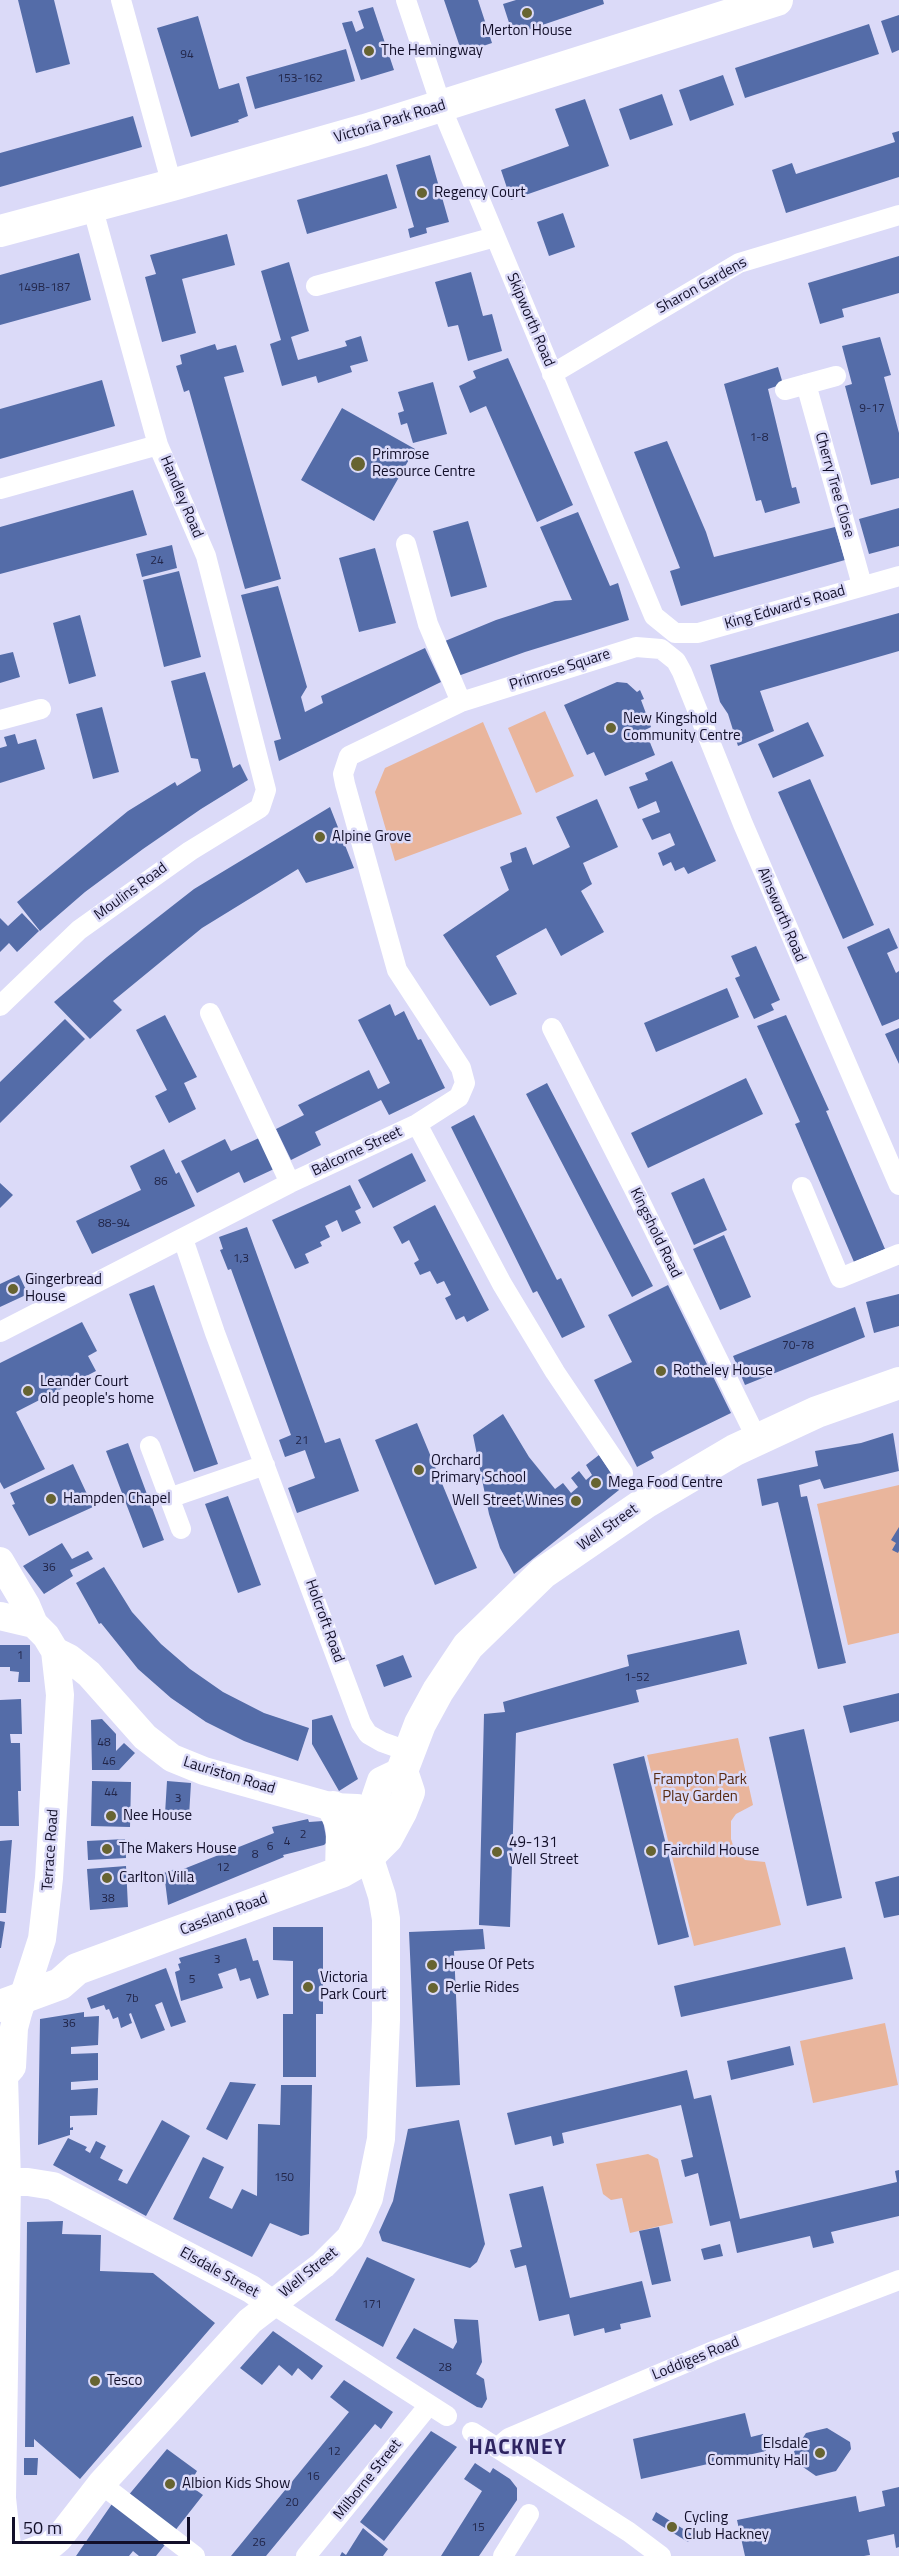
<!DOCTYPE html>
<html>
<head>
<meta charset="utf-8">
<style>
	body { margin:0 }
	#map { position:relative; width:899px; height:2556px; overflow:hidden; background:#dbdaf8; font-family:"Titillium Web",sans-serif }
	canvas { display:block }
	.scale { position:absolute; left:12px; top:2517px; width:178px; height:27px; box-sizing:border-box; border:3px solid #120f29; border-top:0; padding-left:8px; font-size:18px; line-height:21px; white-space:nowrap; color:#120f29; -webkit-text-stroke:4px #dbdaf8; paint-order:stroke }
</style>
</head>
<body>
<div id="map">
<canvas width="899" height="2556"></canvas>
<div class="scale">50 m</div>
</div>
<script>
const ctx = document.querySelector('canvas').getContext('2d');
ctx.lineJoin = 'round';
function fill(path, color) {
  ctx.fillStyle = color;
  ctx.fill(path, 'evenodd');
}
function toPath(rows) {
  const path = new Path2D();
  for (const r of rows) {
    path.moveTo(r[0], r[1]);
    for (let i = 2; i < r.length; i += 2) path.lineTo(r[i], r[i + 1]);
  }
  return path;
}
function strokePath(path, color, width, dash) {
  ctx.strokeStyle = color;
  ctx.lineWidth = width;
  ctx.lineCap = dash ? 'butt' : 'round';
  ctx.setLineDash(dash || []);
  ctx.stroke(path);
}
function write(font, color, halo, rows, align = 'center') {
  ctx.font = font + ' "Titillium Web",sans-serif';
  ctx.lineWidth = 5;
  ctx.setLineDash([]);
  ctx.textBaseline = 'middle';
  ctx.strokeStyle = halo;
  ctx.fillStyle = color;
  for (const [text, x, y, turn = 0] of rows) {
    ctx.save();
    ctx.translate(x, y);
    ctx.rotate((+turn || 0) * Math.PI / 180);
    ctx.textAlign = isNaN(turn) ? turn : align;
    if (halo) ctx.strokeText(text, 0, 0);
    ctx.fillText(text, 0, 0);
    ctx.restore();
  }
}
const green = toPath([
	[545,711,574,776,536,793,508,728],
	[483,722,522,814,395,861,375,792,385,768],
	[899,1485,899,1633,848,1645,817,1504],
	[738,1738,753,1805,736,1814,731,1821,731,1839,734,1848,745,1860,765,1862,781,1925,694,1946,647,1755],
	[885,2023,898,2085,813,2103,800,2041],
	[648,2154,658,2159,673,2223,630,2233,622,2198,611,2200,603,2194,596,2164]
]);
const building = toPath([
	[18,0,54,0,70,64,36,73],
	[444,0,478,0,492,43,462,53],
	[516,0,603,0,604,4,513,35,503,4],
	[373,7,394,70,361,80,342,23,352,21,356,32,364,28,358,11],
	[899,15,899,50,892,53,881,21],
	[198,16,219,89,239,83,248,116,238,120,239,122,191,137,157,28],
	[869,24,879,54,745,98,735,68],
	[346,49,355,81,255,109,246,77],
	[723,75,734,105,690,121,679,90],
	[662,94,673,125,630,140,619,109],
	[585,99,609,166,511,200,501,170,569,146,555,109],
	[133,116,142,147,0,187,0,153],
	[899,131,899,177,786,213,772,170,792,163,796,174,895,142,892,133],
	[430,155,449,222,426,228,427,233,410,238,408,229,414,227,396,165],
	[387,174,397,208,307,234,297,200],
	[563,213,575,247,549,256,537,222],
	[227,234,235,265,182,279,196,333,162,342,145,277,156,274,150,255],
	[79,253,91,300,0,325,0,275],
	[899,256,899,293,842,309,844,317,820,324,808,283],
	[289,262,309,331,291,337,298,360,347,346,345,341,361,336,368,361,350,366,352,372,318,383,316,376,282,386,270,344,281,340,261,271],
	[471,272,483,316,492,314,502,351,468,361,458,325,448,327,435,282],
	[880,337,891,375,884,377,899,433,899,478,871,485,845,386,852,384,842,346],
	[215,344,217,350,236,345,244,372,224,377,281,579,245,589,189,390,184,392,176,366,182,364,180,355],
	[508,358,573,505,537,522,486,406,470,413,459,386,476,378,473,371],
	[778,367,783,384,768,389,792,488,796,487,800,503,765,513,761,500,756,501,724,384],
	[102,380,115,426,0,459,0,409],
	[433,382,447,434,413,443,407,423,401,425,398,413,404,411,398,392],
	[342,408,415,449,374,521,301,480],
	[667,441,706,532,714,557,835,527,845,560,681,606,670,571,680,568,634,452],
	[133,490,147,535,0,574,0,527],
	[899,508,899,546,869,554,859,519],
	[578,512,610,586,618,583,629,620,525,652,458,676,445,641,496,620,555,601,572,600,540,527],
	[468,521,487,587,451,597,433,531],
	[172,545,177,568,142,577,136,554],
	[375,548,396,623,359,632,339,558],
	[179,571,201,657,164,667,143,580],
	[278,586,307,687,301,697,305,712,323,703,321,696,425,648,441,682,279,761,274,741,281,739,241,595],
	[899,613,899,651,760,691,774,731,738,746,728,714,720,702,710,665],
	[80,615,96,676,69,684,53,623],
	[13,652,20,677,0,683,0,655],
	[205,672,233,768,240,764,248,780,201,809,143,849,85,892,40,931,17,902,128,811,175,782,177,786,201,771,198,759,191,758,171,681],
	[617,682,627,683,637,692,640,690,644,699,641,700,651,727,645,730,655,755,605,776,594,752,587,755,564,705],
	[102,707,119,772,93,779,76,714],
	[808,722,824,756,773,778,758,744],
	[15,734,18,744,36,739,45,769,0,783,0,748,7,746,4,737],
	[672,761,716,861,688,874,684,867,675,871,671,862,663,866,658,853,675,845,670,833,652,840,642,819,660,812,656,801,638,809,629,787,648,780,645,773],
	[810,779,874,925,843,939,778,792],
	[597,799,618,847,583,863,592,884,581,891,604,932,561,956,546,928,496,956,517,994,490,1006,443,935,509,890,500,867,512,862,510,853,526,847,533,865,570,847,556,817],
	[330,807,354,868,306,883,298,869,202,928,113,1001,122,1010,90,1039,54,1002,107,957,194,889],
	[22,913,39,931,17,952,9,943,0,952,0,918,8,926],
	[889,928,898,948,887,953,896,973,899,971,899,1019,882,1026,847,947],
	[756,946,780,1000,771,1004,774,1010,754,1019,735,978,740,976,731,956],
	[727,988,739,1017,656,1052,644,1023],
	[390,1004,395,1016,404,1011,418,1040,421,1039,445,1088,389,1115,381,1100,315,1132,321,1145,291,1160,276,1129,304,1115,298,1105,369,1070,378,1089,390,1083,358,1020],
	[165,1015,197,1077,184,1083,196,1109,169,1123,155,1096,167,1090,136,1030],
	[786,1015,829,1110,826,1111,885,1249,854,1262,795,1124,800,1122,757,1026],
	[65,1019,85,1039,0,1123,0,1082],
	[899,1028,899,1064,885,1034],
	[746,1078,763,1114,648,1168,631,1133],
	[547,1083,653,1286,632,1297,526,1094],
	[474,1115,557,1280,561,1278,585,1327,562,1338,537,1291,533,1293,451,1127],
	[259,1138,274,1169,244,1183,239,1172,197,1193,181,1161,225,1139,231,1151],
	[164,1149,176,1174,179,1172,195,1206,92,1254,76,1221,141,1190,130,1166],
	[412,1153,426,1181,373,1208,358,1180],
	[704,1178,727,1230,694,1245,671,1193],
	[0,1183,13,1195,0,1208],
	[350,1185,361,1208,355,1211,361,1223,342,1232,337,1220,325,1226,330,1237,320,1242,322,1246,305,1254,309,1263,295,1269,272,1220],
	[435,1205,489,1310,467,1322,464,1316,456,1320,445,1298,451,1295,444,1281,437,1284,430,1271,420,1275,414,1263,419,1260,409,1240,402,1244,393,1227],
	[247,1227,325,1443,340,1438,359,1491,297,1513,288,1488,315,1478,305,1450,285,1457,279,1440,291,1435,231,1269,228,1270,220,1250,223,1249,219,1237],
	[724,1235,751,1297,720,1310,693,1249],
	[19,1275,28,1294,0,1307,0,1284],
	[154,1285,218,1464,194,1472,129,1294],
	[668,1285,731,1413,651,1452,654,1458,637,1467,594,1380,632,1362,608,1315],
	[899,1294,899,1326,874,1333,866,1302],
	[855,1307,865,1337,745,1385,733,1356],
	[82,1322,97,1351,88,1356,96,1371,16,1412,45,1469,4,1489,0,1482,0,1363],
	[503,1414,529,1457,555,1489,563,1483,571,1493,578,1487,571,1478,579,1471,586,1480,592,1475,586,1465,599,1455,619,1485,619,1490,514,1574,500,1548,489,1514,473,1435],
	[417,1423,477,1568,435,1585,375,1440],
	[893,1433,899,1471,824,1489,820,1479,799,1485,801,1497,807,1496,846,1663,818,1669,778,1502,762,1506,757,1479,818,1466,815,1451,861,1443],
	[128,1443,164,1540,143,1548,106,1451],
	[73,1464,93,1507,29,1536,12,1505,15,1504,10,1493],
	[228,1496,261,1585,238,1593,205,1504],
	[899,1527,899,1551,898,1553,892,1550,896,1543,891,1540],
	[62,1543,72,1559,88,1551,93,1559,70,1570,73,1576,44,1594,23,1566],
	[104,1567,132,1612,161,1644,190,1669,223,1692,264,1713,309,1728,298,1761,244,1741,206,1722,171,1698,138,1669,101,1623,99,1624,76,1583],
	[739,1630,747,1664,636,1690,639,1702,516,1733,510,1927,479,1925,484,1714,505,1712,503,1702,629,1666,627,1655],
	[0,1645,30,1645,30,1682,18,1682,19,1672,10,1671,10,1667,0,1667],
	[403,1655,412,1677,384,1687,376,1665],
	[899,1693,899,1721,850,1733,843,1706],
	[21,1699,22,1734,10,1734,11,1743,20,1743,21,1791,18,1791,19,1826,0,1826,0,1700],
	[332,1715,358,1779,339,1791,312,1744,312,1720],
	[102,1719,116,1734,116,1751,124,1743,135,1753,119,1770,92,1770,91,1720],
	[804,1729,842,1898,807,1906,769,1737],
	[644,1756,689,1937,658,1945,613,1764],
	[92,1781,131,1782,130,1827,91,1826],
	[167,1781,191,1783,189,1816,165,1814],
	[308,1819,309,1822,323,1821,327,1842,324,1845,283,1855,284,1857,168,1905,164,1873,175,1869,176,1872,274,1833,272,1827],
	[125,1839,126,1858,88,1860,87,1841],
	[12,1840,6,1913,0,1913,0,1841],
	[126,1866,128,1907,90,1910,87,1869],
	[899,1876,899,1915,884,1918,875,1882],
	[0,1921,5,1922,1,1948,0,1948],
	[273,1927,323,1927,323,2014,316,2014,316,2077,283,2077,283,2014,293,2014,293,1961,273,1960],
	[483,1929,485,1949,454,1951,460,2085,416,2087,409,1932],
	[246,1938,253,1961,258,1960,269,1995,257,1999,250,1978,240,1981,236,1968,218,1974,223,1988,181,2001,175,1972,180,1970,178,1964,181,1963,179,1958],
	[845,1947,853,1979,681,2017,674,1986],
	[166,1968,186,2022,171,2027,162,2002,155,2005,165,2030,141,2039,131,2013,129,2014,132,2023,121,2028,118,2017,113,2019,109,2009,106,2010,104,2005,91,2009,87,1998],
	[84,2012,84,2017,99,2016,98,2045,71,2047,71,2054,98,2053,98,2080,71,2082,71,2090,98,2088,97,2115,70,2116,70,2128,73,2127,73,2130,70,2130,70,2135,38,2145,40,2019],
	[790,2046,794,2065,731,2080,727,2061],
	[687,2070,694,2099,711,2095,740,2219,897,2182,895,2171,899,2170,899,2216,831,2232,834,2243,813,2248,810,2236,737,2253,730,2221,710,2226,698,2173,685,2177,681,2160,693,2157,681,2105,562,2133,564,2143,553,2146,551,2136,515,2145,507,2113],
	[230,2082,256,2084,227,2140,206,2129],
	[281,2085,312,2085,309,2234,301,2236,270,2223,252,2257,173,2219,203,2157,224,2167,209,2198,232,2209,242,2189,257,2196,258,2124,280,2125],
	[162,2120,190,2136,146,2216,53,2165,68,2138,87,2147,85,2150,90,2153,96,2141,106,2146,100,2158,123,2170,118,2180,127,2184],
	[459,2120,485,2244,477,2262,470,2268,382,2241,379,2232,393,2201,408,2129],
	[543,2186,570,2298,642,2281,651,2317,620,2324,621,2329,605,2333,604,2328,574,2336,569,2314,539,2321,526,2265,515,2268,510,2250,522,2247,509,2194],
	[63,2221,62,2234,101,2235,100,2271,153,2273,215,2323,80,2479,34,2439,34,2447,25,2447,27,2222],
	[659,2227,671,2281,652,2285,639,2231],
	[720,2244,723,2256,704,2260,701,2249],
	[367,2257,415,2279,383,2347,335,2320],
	[454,2319,478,2320,482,2362,476,2374,484,2379,487,2399,482,2408,477,2407,396,2358,414,2328,453,2349,457,2342],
	[273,2331,323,2366,312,2380,298,2368,292,2376,279,2365,262,2385,240,2368],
	[344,2380,393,2412,381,2429,375,2424,266,2556,231,2556,349,2412,330,2397],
	[745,2413,751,2437,763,2434,766,2451,641,2479,633,2439],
	[827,2428,850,2442,851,2449,836,2471,816,2476,790,2458,806,2433],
	[431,2431,457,2447,384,2541,360,2522],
	[167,2449,197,2471,189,2485,203,2495,174,2532,127,2497],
	[24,2458,38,2458,37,2475,24,2475],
	[475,2463,490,2473,493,2468,510,2479,517,2488,517,2500,479,2556,441,2556,482,2491,464,2479],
	[899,2487,899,2547,896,2548,894,2534,867,2540,870,2555,864,2556,745,2556,737,2520,856,2496,859,2512,885,2506,882,2491],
	[114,2501,168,2541,156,2556,139,2556,133,2551,129,2556,76,2556],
	[656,2512,693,2535,688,2542,652,2520],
	[363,2528,388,2549,383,2556,340,2556,342,2552,346,2555]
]);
const street = toPath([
	[121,0,172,185],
	[406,0,444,114,654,616,675,633,698,633,899,576],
	[316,286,495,237],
	[552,374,739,263,899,215],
	[806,384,862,585],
	[785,390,836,376],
	[0,489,158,445],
	[406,544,428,624,461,702],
	[0,720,41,709],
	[0,1006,79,930,190,851,260,808,266,790,206,556,158,445,92,206],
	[210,1013,290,1183],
	[552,1028,636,1193,757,1439],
	[417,1124,502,1284,555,1372,623,1473],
	[802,1187,840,1278,899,1254],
	[183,1239,215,1333,361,1723,368,1734,382,1742,410,1752],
	[0,1332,290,1183,417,1124,459,1097,465,1083,461,1068,397,970,345,784,343,774,349,756,461,702,636,647,661,649,676,661,682,672,743,824,899,1185],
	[150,1446,181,1529],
	[169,1498,265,1465],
	[271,2303,447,2416],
	[472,2432,629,2532,661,2556],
	[497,2448,509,2438,718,2349,899,2280],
	[101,2484,195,2556],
	[306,2556,429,2405],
	[503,2556,529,2514]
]);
const secondary = toPath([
	[0,1561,26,1605,34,1624],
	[0,1616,34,1624,46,1636,55,1651,60,1695,49,1878,42,1939,18,2013,14,2028,12,2067,4,2076,7,2182,2,2498,8,2556],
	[55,1651,69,1658,89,1674,145,1737,172,1758,204,1771,333,1807,357,1808],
	[7,2182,28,2182,53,2186,251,2289,271,2303],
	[21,2556,52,2544,59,2538,101,2484,250,2321,323,2265,350,2238,360,2218,369,2198,381,2139,386,2020,386,1919,382,1896,369,1856,367,1822,381,1781,402,1771]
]);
const primary = toPath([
	[0,231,172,185,365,130,777,0],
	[333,1807,340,1821,342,1831,341,1872],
	[0,2006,60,1984,77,1969,341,1872,369,1856,387,1838,401,1812,409,1792,402,1771,420,1724,438,1691,468,1646,543,1573,645,1503,735,1450,817,1412,899,1383]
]);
const markers = [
	[527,13,6,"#676431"],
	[369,51,6,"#676431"],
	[422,193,6,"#676431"],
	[358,464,8,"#676431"],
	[611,728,6,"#676431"],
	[320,837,6,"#676431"],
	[13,1289,6,"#676431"],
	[661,1371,6,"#676431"],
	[28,1391,6,"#676431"],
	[419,1470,6,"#676431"],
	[596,1483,6,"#676431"],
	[51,1499,6,"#676431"],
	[576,1501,6,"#676431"],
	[111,1816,6,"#676431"],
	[107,1849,6,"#676431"],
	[651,1851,6,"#676431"],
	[497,1852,6,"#676431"],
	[107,1878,6,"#676431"],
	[432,1965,6,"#676431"],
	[308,1987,6,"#676431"],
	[433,1988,6,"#676431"],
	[95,2381,6,"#676431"],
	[820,2453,6,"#676431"],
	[170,2484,6,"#676431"],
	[672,2527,6,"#676431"]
];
const numberNames = [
	["94",187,55],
	["153-162",300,79],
	["149B-187",44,288],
	["9-17",872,409],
	["1-8",759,438],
	["24",157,561],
	["86",161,1182],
	["88-94",114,1224],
	["1,3",241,1259],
	["70-78",798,1346],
	["21",302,1441],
	["36",49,1568],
	["1",20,1656],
	["1-52",637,1678],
	["48",104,1743],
	["46",109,1762],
	["44",111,1793],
	["3",178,1799],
	["2",303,1835],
	["4",287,1842],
	["6",270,1847],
	["8",255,1855],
	["12",223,1868],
	["38",108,1899],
	["3",217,1960],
	["5",192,1980],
	["7b",132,1999],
	["36",69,2024],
	["150",284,2178],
	["171",372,2305],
	["28",445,2368],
	["12",334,2452],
	["16",313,2477],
	["20",292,2503],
	["15",478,2528],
	["26",259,2543]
];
const poiNames = [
	["Merton House",527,31,"center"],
	["The Hemingway",381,51],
	["Regency Court",434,193],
	["Primrose",372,455],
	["Resource Centre",372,472],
	["New Kingshold",623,719],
	["Community Centre",623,736],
	["Alpine Grove",332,837],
	["Gingerbread",25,1280],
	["House",25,1297],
	["Rotheley House",673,1371],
	["Leander Court",40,1382],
	["old people's home",40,1399],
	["Orchard",431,1461],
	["Primary School",431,1478],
	["Mega Food Centre",608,1483],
	["Hampden Chapel",63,1499],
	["Well Street Wines",564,1501,"right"],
	["Nee House",123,1816],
	["49-131",509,1843],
	["Well Street",509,1860],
	["The Makers House",119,1849],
	["Fairchild House",663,1851],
	["Carlton Villa",119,1878],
	["House Of Pets",444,1965],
	["Victoria",320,1978],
	["Park Court",320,1995],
	["Perlie Rides",445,1988],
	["Tesco",107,2381],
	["Elsdale",808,2444,"right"],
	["Community Hall",808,2461,"right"],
	["Albion Kids Show",182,2484],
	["Cycling",684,2518],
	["Club Hackney",684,2535]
];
const streetNames = [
	["Victoria Park Road",390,122,-17],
	["Sharon Gardens",702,286,-29],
	["Skipworth Road",530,320,67],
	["Cherry Tree Close",834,485,74],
	["Handley Road",181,497,67],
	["King Edward's Road",785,608,-16],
	["Primrose Square",560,670,-18],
	["Moulins Road",131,892,-36],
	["Ainsworth Road",781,915,67],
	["Balcorne Street",357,1152,-25],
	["Kingshold Road",655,1233,64],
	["Well Street",608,1528,-35],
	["Holcroft Road",324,1621,70],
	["Lauriston Road",229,1776,17],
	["Terrace Road",51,1850,-86],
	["Cassland Road",224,1915,-21],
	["Elsdale Street",219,2273,29],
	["Well Street",309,2273,-39],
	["Loddiges Road",696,2359,-22],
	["Milborne Street",368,2480,-51]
];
const parkNames = [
	["Frampton Park",700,1780],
	["Play Garden",700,1797]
];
const districtNames = [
	["HACKNEY",518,2449]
];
fill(green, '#e9b59c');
fill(building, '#546ca8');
strokePath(street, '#fff', 20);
strokePath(secondary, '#fff', 28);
strokePath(primary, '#fff', 32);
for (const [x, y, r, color] of markers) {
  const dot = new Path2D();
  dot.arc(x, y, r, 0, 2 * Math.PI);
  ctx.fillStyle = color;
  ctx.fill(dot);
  strokePath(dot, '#dbdaf8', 2);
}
write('12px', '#222649', null, numberNames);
write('15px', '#120f29', '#dbdaf8', poiNames, 'left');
write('15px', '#120f29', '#dbdaf8', streetNames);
write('15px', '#592b12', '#dbdaf8', parkNames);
ctx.letterSpacing = '1.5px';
write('bold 21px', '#2e2461', '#dbdaf8', districtNames);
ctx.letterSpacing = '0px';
</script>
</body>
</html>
